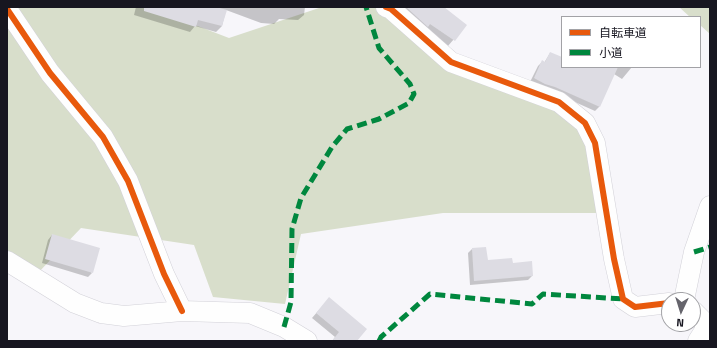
<!DOCTYPE html>
<html>
<head>
<meta charset="utf-8">
<style>
	body { margin:0 }
	#map { position:relative; width:717px; height:348px; overflow:hidden; background:#f7f6fa; font-family:"Titillium Web","Noto Sans JP",sans-serif }
	canvas { display:block }
	.frame { position:absolute; inset:0; border:8px solid #171620; pointer-events:none }
	.legend { position:absolute; left:561px; top:16px; width:140px; height:52px; box-sizing:border-box; background:#fff; border:1px solid #a2a2a6; margin:0; padding:5px 7px; list-style:none; font-size:12px; color:#171620 }
	.legend li { display:flex; align-items:center; gap:8px; height:20px }
	.legend b { width:20px; border:1px solid #a2a2a6 }
	.north { position:absolute; left:661px; top:292px; width:40px; height:40px; box-sizing:border-box; background:#fff; border:1px solid #a2a2a6; border-radius:50%; rotate:184deg; font-size:11px; font-weight:700; line-height:16px; text-align:center; color:#171620 }
	.north::after { content:''; display:block; margin:auto; width:14px; height:18px; background:#65646c; clip-path:polygon(50% 0,100% 100%,50% 72%,0 100%) }
</style>
</head>
<body>
<div id="map">
<canvas width="717" height="348"></canvas>
<div class="frame"></div>
<ul class="legend">
<li><b style="height:5px;background:#e8590c"></b>自転車道</li>
<li><b style="height:5px;background:#00873e"></b>小道</li>
</ul>
<div class="north">N</div>
</div>
<script>
const ctx = document.querySelector('canvas').getContext('2d');
ctx.lineJoin = 'round';
function fill(path, color) {
  ctx.fillStyle = color;
  ctx.fill(path, 'evenodd');
}
function toPath(rows) {
  const path = new Path2D();
  for (const r of rows) {
    path.moveTo(r[0], r[1]);
    for (let i = 2; i < r.length; i += 2) path.lineTo(r[i], r[i + 1]);
  }
  return path;
}
function strokePath(path, color, width, dash) {
  ctx.strokeStyle = color;
  ctx.lineWidth = width;
  ctx.lineCap = dash ? 'butt' : 'round';
  ctx.setLineDash(dash || []);
  ctx.stroke(path);
}
const forest = toPath([
	[7,7,148,7,229,38,322,7,374,7,467,62,563,100,604,144,599,213,443,213,301,234,285,304,213,297,194,245,81,228,37,274,7,271],
	[679,7,710,7,710,34,700,25,700,17,690,17]
]);
const shadow = toPath([
	[136,7,305,7,304,15,298,20,279,19,274,24,261,23,226,10,222,26,216,32,195,26,190,32,134,15],
	[399,7,442,7,466,25,448,46],
	[550,53,562,58,562,67,632,67,622,79,614,74,599,107,595,111,530,82,538,66,542,62,544,63],
	[52,235,92,273,88,277,42,263,48,240],
	[472,249,487,261,532,276,528,280,470,285,468,253],
	[325,303,356,341,332,341,335,337,312,318]
]);
const building = toPath([
	[144,7,216,7,227,10,222,26,198,20,196,27,144,11],
	[406,7,444,7,467,25,455,41,430,24,428,27],
	[550,52,562,57,562,67,618,67,600,107,555,87,545,84,534,78,542,60,545,62],
	[52,234,100,248,93,273,45,259],
	[486,247,488,260,512,258,513,263,532,261,533,276,474,281,472,248],
	[329,297,367,329,357,341,332,341,339,332,316,313]
]);
const minor = toPath([
	[386,7,391,9,451,62,559,102,585,123,595,143,614,259,623,299,635,307,669,303],
	[7,9,50,73,103,137,128,181,164,274,182,311],
	[7,261,75,303,101,313,124,316,182,311,250,313,284,327,307,341],
	[684,300,694,252,710,206],
	[693,311,710,328],
	[698,341,707,327]
]);
const quiet = toPath([
	[694,252,710,247],
	[284,327,291,302,292,229,301,198,332,147,347,129,379,119,409,103,414,94,410,84,379,48,366,7],
	[379,341,381,337,430,294,532,304,543,294,623,299]
]);
const cycleway = toPath([
	[386,7,391,9,451,62,559,102,585,123,595,143,614,259,623,299,635,307,669,303],
	[7,9,50,73,103,137,128,181,164,274,182,311]
]);
fill(forest, '#d8decb');
fill(shadow, '#0003');
fill(building, '#dddce3');
strokePath(minor, '#d2d1d8', 21);
strokePath(minor, '#fefefe', 20);
strokePath(quiet, '#00873e', 5, [10, 5]);
strokePath(cycleway, '#e8590c', 6);
</script>
</body>
</html>
